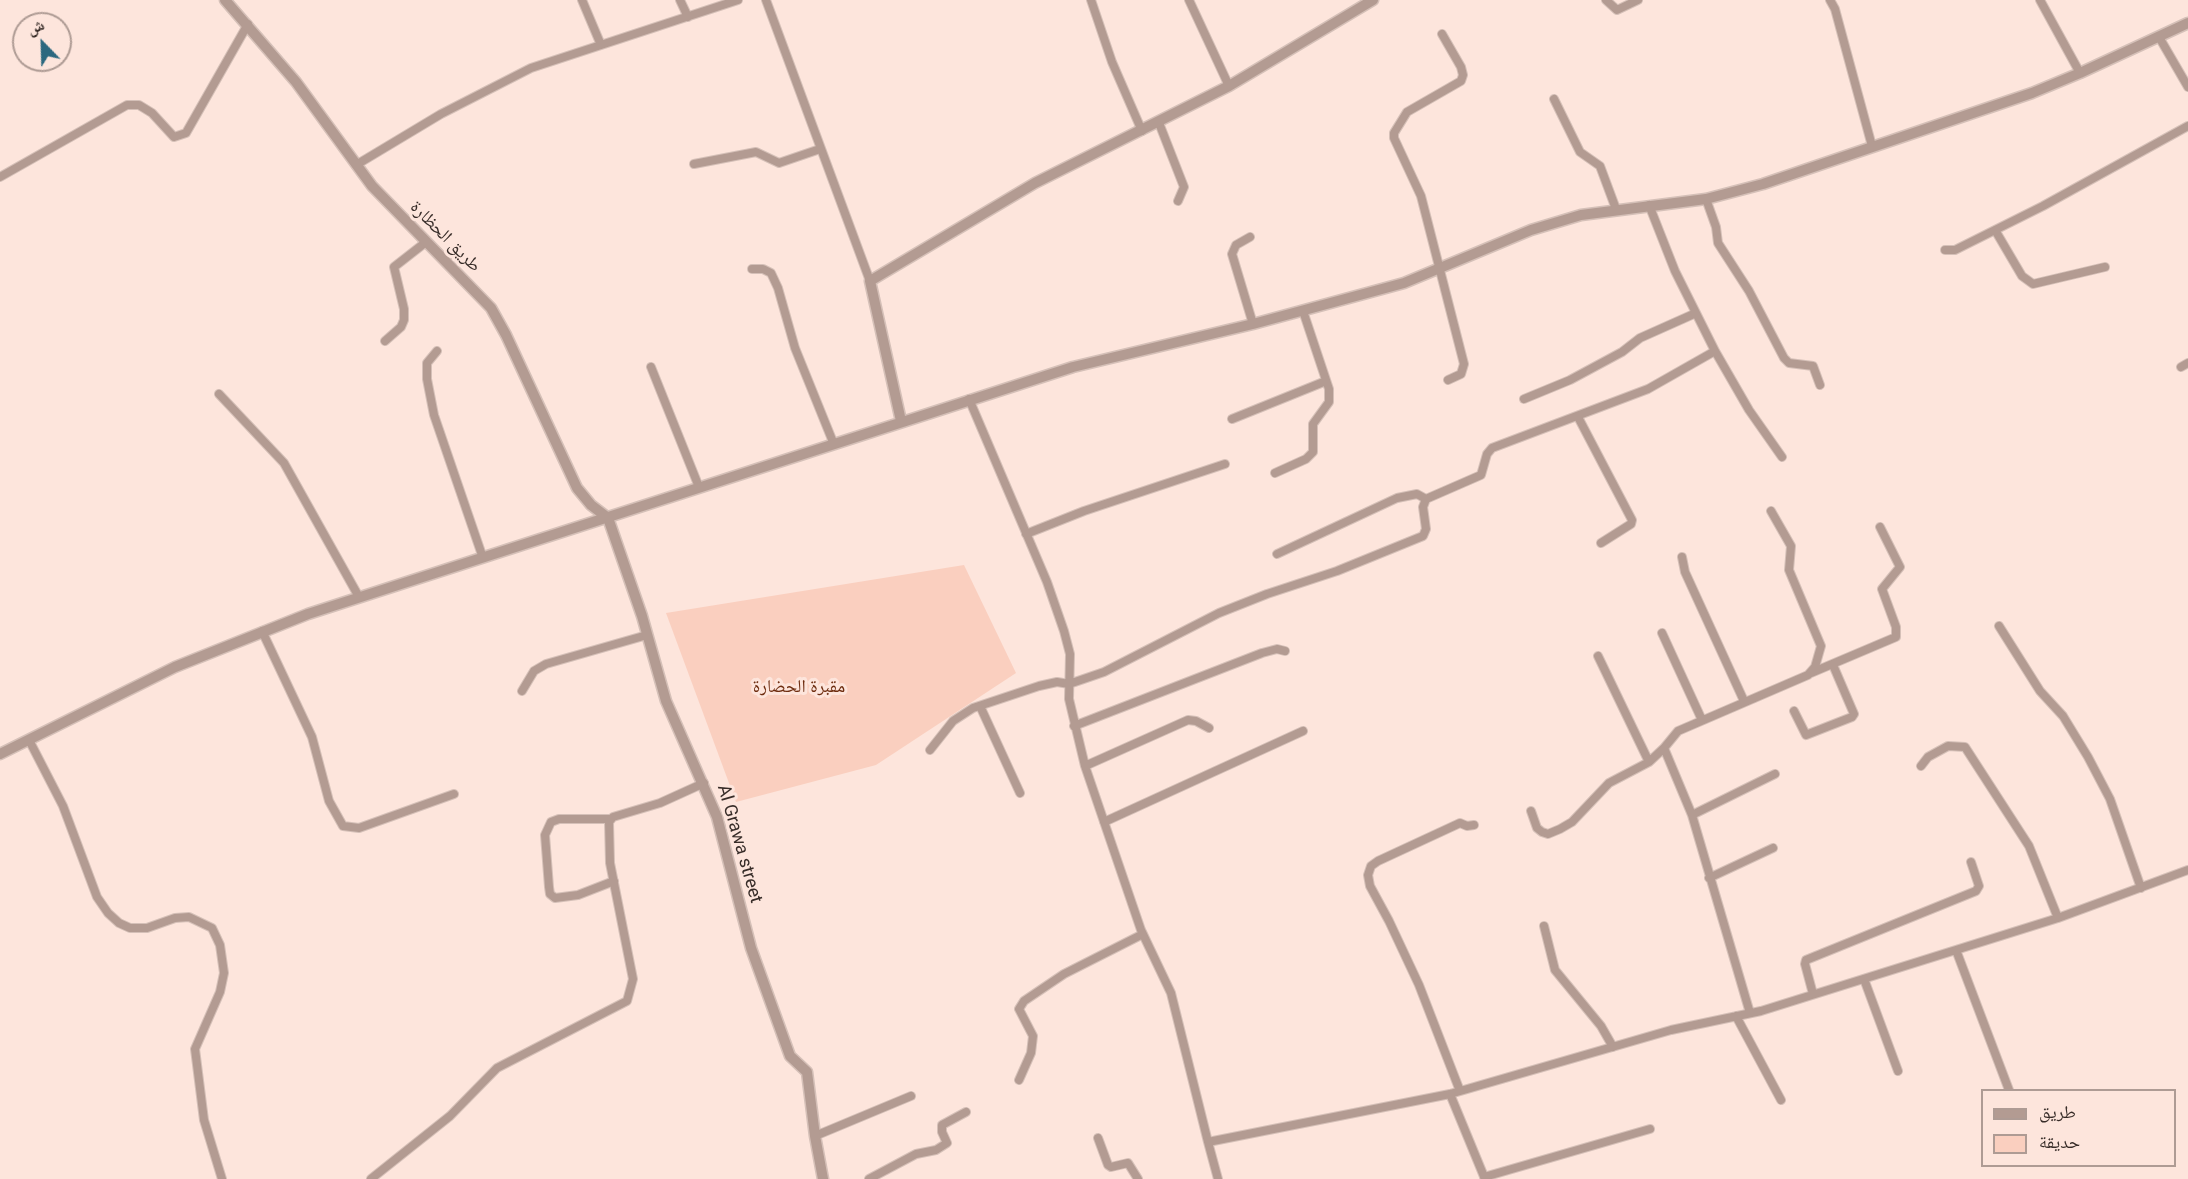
<!DOCTYPE html>
<html>
<head>
<meta charset="utf-8">
<style>
	body { margin:0 }
	#map { position:relative; width:2188px; height:1179px; overflow:hidden; background:#fde5dc; font-family:Roboto,"Noto Naskh Arabic",sans-serif }
	canvas { display:block }
	.legend { position:absolute; left:1981px; top:1089px; width:195px; height:78px; box-sizing:border-box; background:#fde5dc; border:2px solid #ae9b94; margin:0; padding:8px 10px; list-style:none; font-size:18px; color:#372c28 }
	.legend li { display:flex; align-items:center; gap:12px; height:30px }
	.legend b { width:30px; border:2px solid #ae9b94 }
	.north { position:absolute; left:12px; top:12px; width:60px; height:60px; box-sizing:border-box; background:#fde5dc; border:2px solid #ae9b94; border-radius:50%; rotate:337deg; font-size:16px; font-weight:700; line-height:24px; text-align:center; color:#372c28 }
	.north::after { content:''; display:block; margin:auto; width:21px; height:27px; background:#2c687f; clip-path:polygon(50% 0,100% 100%,50% 72%,0 100%) }
</style>
</head>
<body>
<div id="map">
<canvas width="2188" height="1179"></canvas>
<ul class="legend">
<li><b style="height:8px;background:#b39b92"></b>طريق</li>
<li><b style="height:16px;background:#facfbf"></b>حديقة</li>
</ul>
<div class="north">ش</div>
</div>
<script>
const ctx = document.querySelector('canvas').getContext('2d');
ctx.lineJoin = 'round';
function fill(path, color) {
  ctx.fillStyle = color;
  ctx.fill(path, 'evenodd');
}
function toPath(rows) {
  const path = new Path2D();
  for (const r of rows) {
    path.moveTo(r[0], r[1]);
    for (let i = 2; i < r.length; i += 2) path.lineTo(r[i], r[i + 1]);
  }
  return path;
}
function strokePath(path, color, width, dash) {
  ctx.strokeStyle = color;
  ctx.lineWidth = width;
  ctx.lineCap = dash ? 'butt' : 'round';
  ctx.setLineDash(dash || []);
  ctx.stroke(path);
}
function write(font, color, halo, rows, align = 'center') {
  ctx.font = font + ' Roboto,"Noto Naskh Arabic",sans-serif';
  ctx.lineWidth = 6;
  ctx.setLineDash([]);
  ctx.textBaseline = 'middle';
  ctx.strokeStyle = halo;
  ctx.fillStyle = color;
  for (const [text, x, y, turn = 0] of rows) {
    ctx.save();
    ctx.translate(x, y);
    ctx.rotate((+turn || 0) * Math.PI / 180);
    ctx.textAlign = isNaN(turn) ? turn : align;
    if (halo) ctx.strokeText(text, 0, 0);
    ctx.fillText(text, 0, 0);
    ctx.restore();
  }
}
const green = toPath([
	[964,565,1016,673,876,765,736,802,666,613]
]);
const minor = toPath([
	[582,0,601,45],
	[680,0,688,17],
	[766,0,870,281],
	[1091,0,1112,62,1142,131],
	[1189,0,1229,86],
	[1606,0,1617,10,1638,0],
	[1830,0,1835,9,1872,146],
	[2040,0,2080,73],
	[1442,34,1461,67,1463,75,1461,81,1407,112,1394,133,1394,138,1421,196,1464,364,1461,374,1448,380],
	[2159,37,2188,87],
	[1554,99,1580,152,1600,166,1616,209],
	[1159,123,1184,187,1178,201],
	[694,164,756,152,779,163,820,149],
	[356,165,441,114,531,68,738,0],
	[0,177,127,105,139,105,152,113,174,137,186,133,248,24],
	[1706,199,1716,227,1718,243,1749,291,1784,358,1789,363,1813,366,1820,385],
	[1995,230,2022,276,2033,284,2105,267],
	[1250,237,1236,245,1232,254,1253,324],
	[1945,250,1955,250,2043,206,2188,126],
	[752,269,763,269,771,273,778,288,795,348,833,442],
	[385,341,401,327,404,320,404,309,394,267,426,242],
	[437,351,427,363,427,379,434,415,483,558],
	[1715,351,1749,410,1782,457],
	[651,367,699,487],
	[2181,367,2188,363],
	[219,394,284,463,359,597],
	[969,399,1047,582,1064,631,1070,654,1069,699,1085,766,1141,930,1171,993,1208,1142,1450,1094,1671,1030,1761,1011,2058,918,2188,870],
	[1524,399,1570,380,1622,352,1640,338,1696,313],
	[1578,417,1632,520,1631,524,1601,543],
	[1232,419,1326,381],
	[1275,473,1306,459,1313,452,1313,424,1329,402,1329,389,1303,311],
	[1026,534,1084,511,1225,464],
	[1277,554,1397,498,1417,494,1426,499],
	[1682,557,1685,572,1744,701],
	[1999,626,2040,691,2063,716,2088,757,2110,799,2141,888],
	[262,631,312,737,329,801,343,826,359,828,454,794],
	[1662,633,1702,720],
	[1598,656,1649,762],
	[1811,673,1896,637,1896,627,1882,589,1900,567,1880,527],
	[522,691,534,671,546,664,647,635],
	[980,706,1020,793],
	[1794,711,1806,735,1852,717,1854,714,1833,665],
	[1074,726,1262,653,1277,649,1285,651],
	[29,740,63,806,97,897,108,913,119,923,130,928,147,928,175,918,189,917,212,928,220,945,224,973,220,992,195,1049,204,1120,222,1179],
	[930,750,953,721,973,708,1039,686,1057,682,1069,684,1104,672,1219,613,1267,594,1337,571,1423,536,1426,529,1423,507,1426,499,1481,475,1487,454,1492,448,1648,389,1715,351,1675,271,1649,205],
	[1085,766,1188,720,1196,721,1209,728],
	[1921,766,1928,757,1948,746,1965,747,2029,846,2058,918],
	[1531,811,1537,828,1542,832,1548,834,1560,829,1572,822,1609,783,1649,762,1664,748],
	[1692,815,1775,774],
	[610,819,559,819,551,822,545,835,549,887,550,894,555,898,578,895,614,881],
	[1104,822,1303,731],
	[1709,878,1773,848],
	[1544,926,1555,970,1601,1026,1613,1047],
	[1956,950,2009,1090],
	[1864,979,1898,1071],
	[1813,994,1805,964,1806,960,1976,891,1979,886,1971,862],
	[1750,1013,1692,815,1664,748,1678,731,1808,675,1815,667,1821,646,1789,570,1791,546,1771,511],
	[1736,1016,1781,1100],
	[1019,1080,1031,1053,1033,1036,1019,1009,1024,1001,1064,974,1143,934],
	[1460,1091,1419,985,1389,921,1370,886,1368,875,1371,866,1378,861,1460,823,1467,826,1474,825],
	[1450,1094,1485,1179],
	[815,1136,911,1096],
	[1098,1138,1108,1165,1111,1167,1128,1163,1138,1179],
	[1208,1142,1218,1179],
	[1484,1177,1650,1129],
	[371,1179,450,1116,497,1068,627,1001,633,979,610,863,609,822,613,817,660,803,704,783],
	[869,1179,916,1154,936,1150,947,1143,942,1132,942,1125,966,1112]
]);
const tertiary = toPath([
	[225,0,296,82,372,186,491,308,506,335,577,488,591,505,608,518,642,616,666,701,717,817,751,948,790,1056,807,1072,815,1136,823,1179],
	[901,421,870,281,1035,183,1229,86,1373,0],
	[0,754,175,667,308,614,1073,367,1253,324,1404,283,1531,230,1581,215,1706,199,1763,184,2032,93,2080,73,2188,23]
]);
const streetNames = [
	["طريق الحظارة",445,237,45],
	["Al Grawa street",739,844,74]
];
const parkNames = [
	["مقبرة الحضارة",799,687]
];
fill(green, '#facfbf');
strokePath(minor, '#d5c0b8', 10);
strokePath(tertiary, '#d5c0b8', 13);
strokePath(minor, '#b39b92', 8);
strokePath(tertiary, '#b39b92', 10);
write('18px', '#372c28', '#fde5dc', streetNames);
write('18px', '#6e2d10', '#fde5dc', parkNames);
</script>
</body>
</html>
